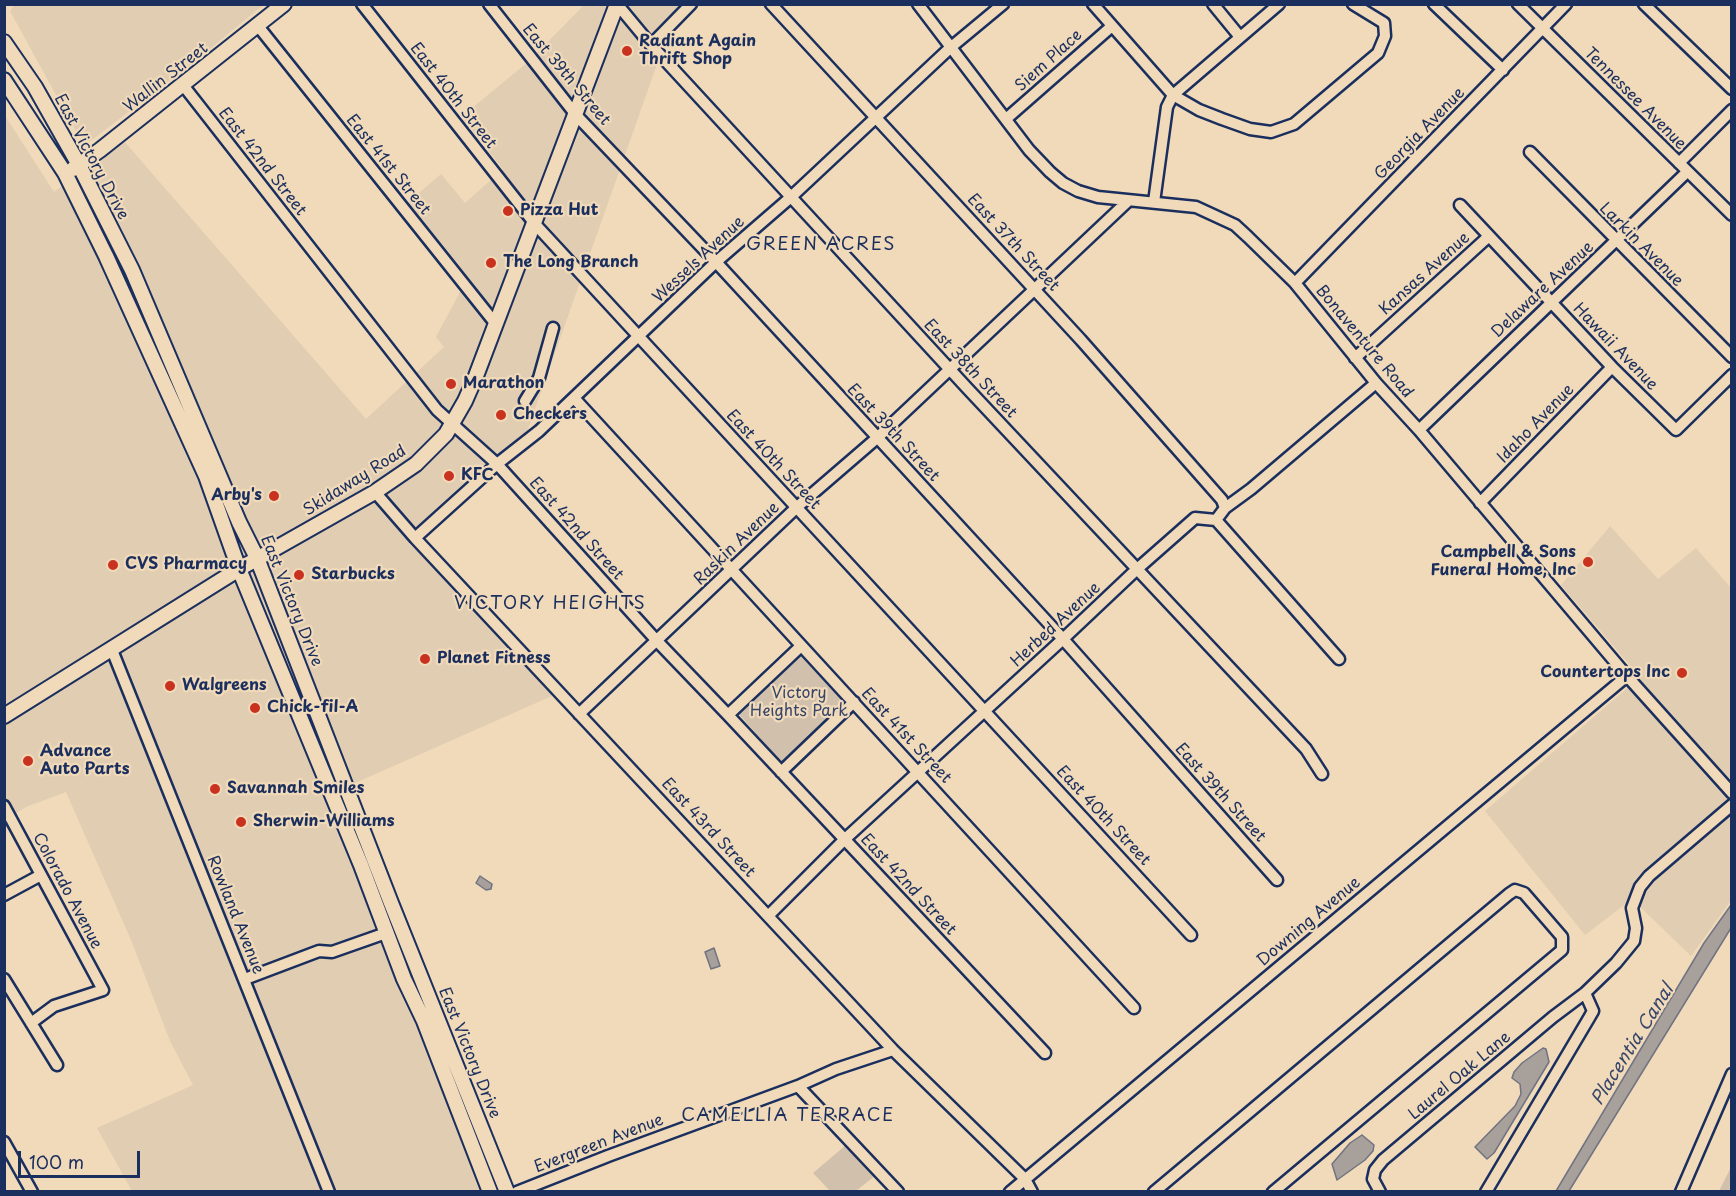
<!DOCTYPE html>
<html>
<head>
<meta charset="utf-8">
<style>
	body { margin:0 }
	#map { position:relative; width:1736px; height:1196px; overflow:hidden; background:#f1dab9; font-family:"Playpen Sans",sans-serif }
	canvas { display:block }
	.frame { position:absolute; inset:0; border:6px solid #1b2f5e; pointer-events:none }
	.scale { position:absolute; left:18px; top:1151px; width:122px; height:27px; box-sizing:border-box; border:3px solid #1b2f5e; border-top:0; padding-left:8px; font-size:18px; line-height:21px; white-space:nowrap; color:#1b2f5e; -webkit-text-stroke:4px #f1dab9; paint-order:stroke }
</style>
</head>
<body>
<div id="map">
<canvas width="1736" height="1196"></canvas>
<div class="frame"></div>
<div class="scale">100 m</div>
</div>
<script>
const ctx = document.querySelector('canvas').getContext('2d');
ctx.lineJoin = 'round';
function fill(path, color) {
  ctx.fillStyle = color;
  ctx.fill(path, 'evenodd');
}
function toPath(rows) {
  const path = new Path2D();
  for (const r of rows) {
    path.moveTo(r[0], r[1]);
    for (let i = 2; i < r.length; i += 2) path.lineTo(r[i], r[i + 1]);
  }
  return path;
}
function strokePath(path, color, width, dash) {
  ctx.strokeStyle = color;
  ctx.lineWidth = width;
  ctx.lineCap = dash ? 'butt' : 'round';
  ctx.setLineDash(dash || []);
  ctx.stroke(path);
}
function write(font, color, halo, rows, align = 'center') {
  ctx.font = font + ' "Playpen Sans",sans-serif';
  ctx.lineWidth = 4.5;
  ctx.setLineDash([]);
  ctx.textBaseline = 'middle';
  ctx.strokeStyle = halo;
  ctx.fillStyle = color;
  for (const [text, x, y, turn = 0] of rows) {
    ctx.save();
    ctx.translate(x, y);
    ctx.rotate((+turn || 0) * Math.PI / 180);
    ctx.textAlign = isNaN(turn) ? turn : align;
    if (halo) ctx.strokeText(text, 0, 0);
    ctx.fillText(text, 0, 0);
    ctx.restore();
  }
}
const built = toPath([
	[14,5,14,4,263,5,198,59,84,146,10,11],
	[584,5,678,5,527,432,408,538,552,696,328,795,486,1191,132,1191,97,1128,193,1085,170,1041,131,940,66,792,26,807,5,820,4,114,54,192,123,140,366,419,444,347,436,337,461,290,397,212,441,174,465,203,503,169,461,117,528,62],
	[1610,526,1658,579,1696,548,1731,588,1732,899,1691,956,1632,899,1585,935,1485,811,1640,677,1561,585]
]);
const green = toPath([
	[801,656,846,704,783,764,738,713],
	[846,1145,876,1175,856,1191,831,1192,813,1173],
	[1731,1167,1731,1191,1719,1191]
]);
const water = toPath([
	[480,876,492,884,491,889,486,890,476,883,480,876],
	[1731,905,1731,928,1569,1191,1556,1191,1704,943,1731,905],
	[714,948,720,966,711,969,705,952,714,948],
	[1543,1048,1546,1049,1549,1062,1494,1153,1487,1159,1475,1147,1515,1106,1521,1094,1520,1084,1512,1078,1514,1072,1522,1063,1543,1048],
	[1362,1135,1374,1145,1373,1151,1365,1160,1337,1180,1332,1164,1350,1143,1362,1135]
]);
const minor = toPath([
	[362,4,535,224,1191,935],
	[489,4,576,115,716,262,1063,639,1277,880],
	[617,4,651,45,967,388,1306,749,1322,774],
	[771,4,1081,340,1222,500,1225,508],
	[918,4,1029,150,1050,172,1063,183,1078,191,1098,197,1196,207,1235,225,1248,237,1295,283,1376,383,1419,430,1627,676,1732,793],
	[1093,4,1173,95,1199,110,1222,119,1250,129,1271,132,1294,124,1378,53,1385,36,1384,23,1353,4],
	[1213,4,1240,37],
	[1434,4,1503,70],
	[1518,4,1732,215],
	[1644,4,1732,89],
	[258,26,495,323],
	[651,45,691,4],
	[183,85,437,410,497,464,657,641,728,715,1045,1053],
	[1006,119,1112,26],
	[1530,152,1732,357],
	[1679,163,1732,110],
	[1154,202,1167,107,1173,95,1279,4],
	[1460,205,1612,367,1676,430,1732,375],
	[1295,283,1566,4],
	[1355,358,1488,237],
	[574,398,1134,1008],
	[525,401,539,378,553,328],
	[1419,430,1687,172],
	[375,492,415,538,893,1050,1025,1179,1032,1192],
	[1480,503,1612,367],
	[1216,520,1339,659],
	[415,538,497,464,539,431,716,262,791,197,950,48,1003,4],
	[112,650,329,1192],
	[579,714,797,507,877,438,1127,202],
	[728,715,801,646],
	[781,772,854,702],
	[4,806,103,990,54,1006,31,1023],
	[4,895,41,875],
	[769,915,845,839,1063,639,1136,570,1195,518,1216,520,1225,508,1251,489,1376,383],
	[4,979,57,1065],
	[245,979,319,951,332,952,386,933],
	[798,1086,898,1192],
	[4,1142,32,1192],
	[517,1192,608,1156,798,1086,836,1069,893,1050],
	[1010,1192,1627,676],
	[1154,1192,1509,894,1515,890,1524,893,1562,937,1562,950,1273,1192],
	[1380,1192,1373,1179,1375,1170,1383,1160,1553,1017,1585,993,1616,963,1634,941,1636,928,1632,908,1640,887,1649,876,1732,805],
	[1486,1192,1589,1018,1593,1011,1585,993],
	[1681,1192,1732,1074]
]);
const major = toPath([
	[4,42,35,87,79,165,132,270,239,522,257,558,391,903,507,1192],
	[4,80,65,173,106,256,206,476,239,569,361,865,404,979,424,1021,490,1192],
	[73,169,100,150,284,4],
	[4,716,239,569,375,492,416,464,446,434,465,401,476,376,617,4]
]);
const markers = [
	[627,51,6,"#c8321e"],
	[508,211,6,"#c8321e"],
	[491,263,6,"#c8321e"],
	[451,384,6,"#c8321e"],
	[501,415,6,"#c8321e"],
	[449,476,6,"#c8321e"],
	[274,496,6,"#c8321e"],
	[1588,562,6,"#c8321e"],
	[113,565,6,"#c8321e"],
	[299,575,6,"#c8321e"],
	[425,659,6,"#c8321e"],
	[1682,673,6,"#c8321e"],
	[170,686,6,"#c8321e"],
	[255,708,6,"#c8321e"],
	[28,761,6,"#c8321e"],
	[215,789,6,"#c8321e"],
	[241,822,6,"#c8321e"]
];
const poiNames = [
	["Radiant Again",639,42],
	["Thrift Shop",639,60],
	["Pizza Hut",520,211],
	["The Long Branch",503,263],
	["Marathon",463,384],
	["Checkers",513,415],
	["KFC",461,476],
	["Arby's",262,496,"right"],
	["Campbell & Sons",1576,553,"right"],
	["Funeral Home, Inc",1576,571,"right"],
	["CVS Pharmacy",125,565],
	["Starbucks",311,575],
	["Planet Fitness",437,659],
	["Countertops Inc",1670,673,"right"],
	["Walgreens",182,686],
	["Chick-fil-A",267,708],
	["Advance",40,752],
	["Auto Parts",40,770],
	["Savannah Smiles",227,789],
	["Sherwin-Williams",253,822]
];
const streetNames = [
	["Siem Place",1049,61,-42],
	["East 39th Street",566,75,50],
	["Wallin Street",166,78,-38],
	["East 40th Street",453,96,52],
	["Tennessee Avenue",1635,99,45],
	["Georgia Avenue",1420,134,-46],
	["East Victory Drive",91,157,62],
	["East 42nd Street",262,162,52],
	["East 41st Street",388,165,51],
	["East 37th Street",1013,243,47],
	["Larkin Avenue",1641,245,45],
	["Wessels Avenue",699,260,-43],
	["Kansas Avenue",1425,274,-42],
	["Delaware Avenue",1543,290,-43],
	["Bonaventure Road",1364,342,50],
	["Hawaii Avenue",1615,347,46],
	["East 38th Street",970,369,47],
	["Idaho Avenue",1536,424,-46],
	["East 39th Street",893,433,47],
	["East 40th Street",773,460,47],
	["Skidaway Road",355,481,-32],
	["East 42nd Street",576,529,48],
	["Raskin Avenue",737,544,-44],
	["East Victory Drive",291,601,68],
	["Herbed Avenue",1056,625,-43],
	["East 41st Street",906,736,47],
	["East 39th Street",1220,793,48],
	["East 40th Street",1103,816,47],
	["East 43rd Street",708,828,47],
	["East 42nd Street",908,885,47],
	["Colorado Avenue",67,891,62],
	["Rowland Avenue",235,915,68],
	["Downing Avenue",1309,922,-40],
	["East Victory Drive",469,1053,68],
	["Laurel Oak Lane",1460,1076,-40],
	["Evergreen Avenue",599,1144,-21]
];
const parkNames = [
	["Victory",799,694],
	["Heights Park",799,712]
];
const neighbourhoodNames = [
	["GREEN ACRES",821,245],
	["VICTORY HEIGHTS",550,604],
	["CAMELLIA TERRACE",788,1116]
];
const waterNames = [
	["Placentia Canal",1633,1045,-58]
];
fill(built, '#e1cdb2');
fill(green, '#d1c1ac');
fill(water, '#a8a09a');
strokePath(water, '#707382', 1.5);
strokePath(minor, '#1b2f5e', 15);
strokePath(major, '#1b2f5e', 18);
strokePath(minor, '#f1dab9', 10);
strokePath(major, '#f1dab9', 14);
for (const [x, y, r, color] of markers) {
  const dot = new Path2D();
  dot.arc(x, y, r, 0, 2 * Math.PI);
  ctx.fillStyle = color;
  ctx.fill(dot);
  strokePath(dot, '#f1dab9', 2);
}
write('bold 16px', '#1b2f5e', '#f1dab9', poiNames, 'left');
write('16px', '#1b2f5e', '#f1dab9', streetNames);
write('16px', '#36456a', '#f1dab9', parkNames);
ctx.letterSpacing = '1.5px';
write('18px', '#1b2f5e', '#f1dab9', neighbourhoodNames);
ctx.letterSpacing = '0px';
write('italic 18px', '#37466a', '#f1dab9', waterNames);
</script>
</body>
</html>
